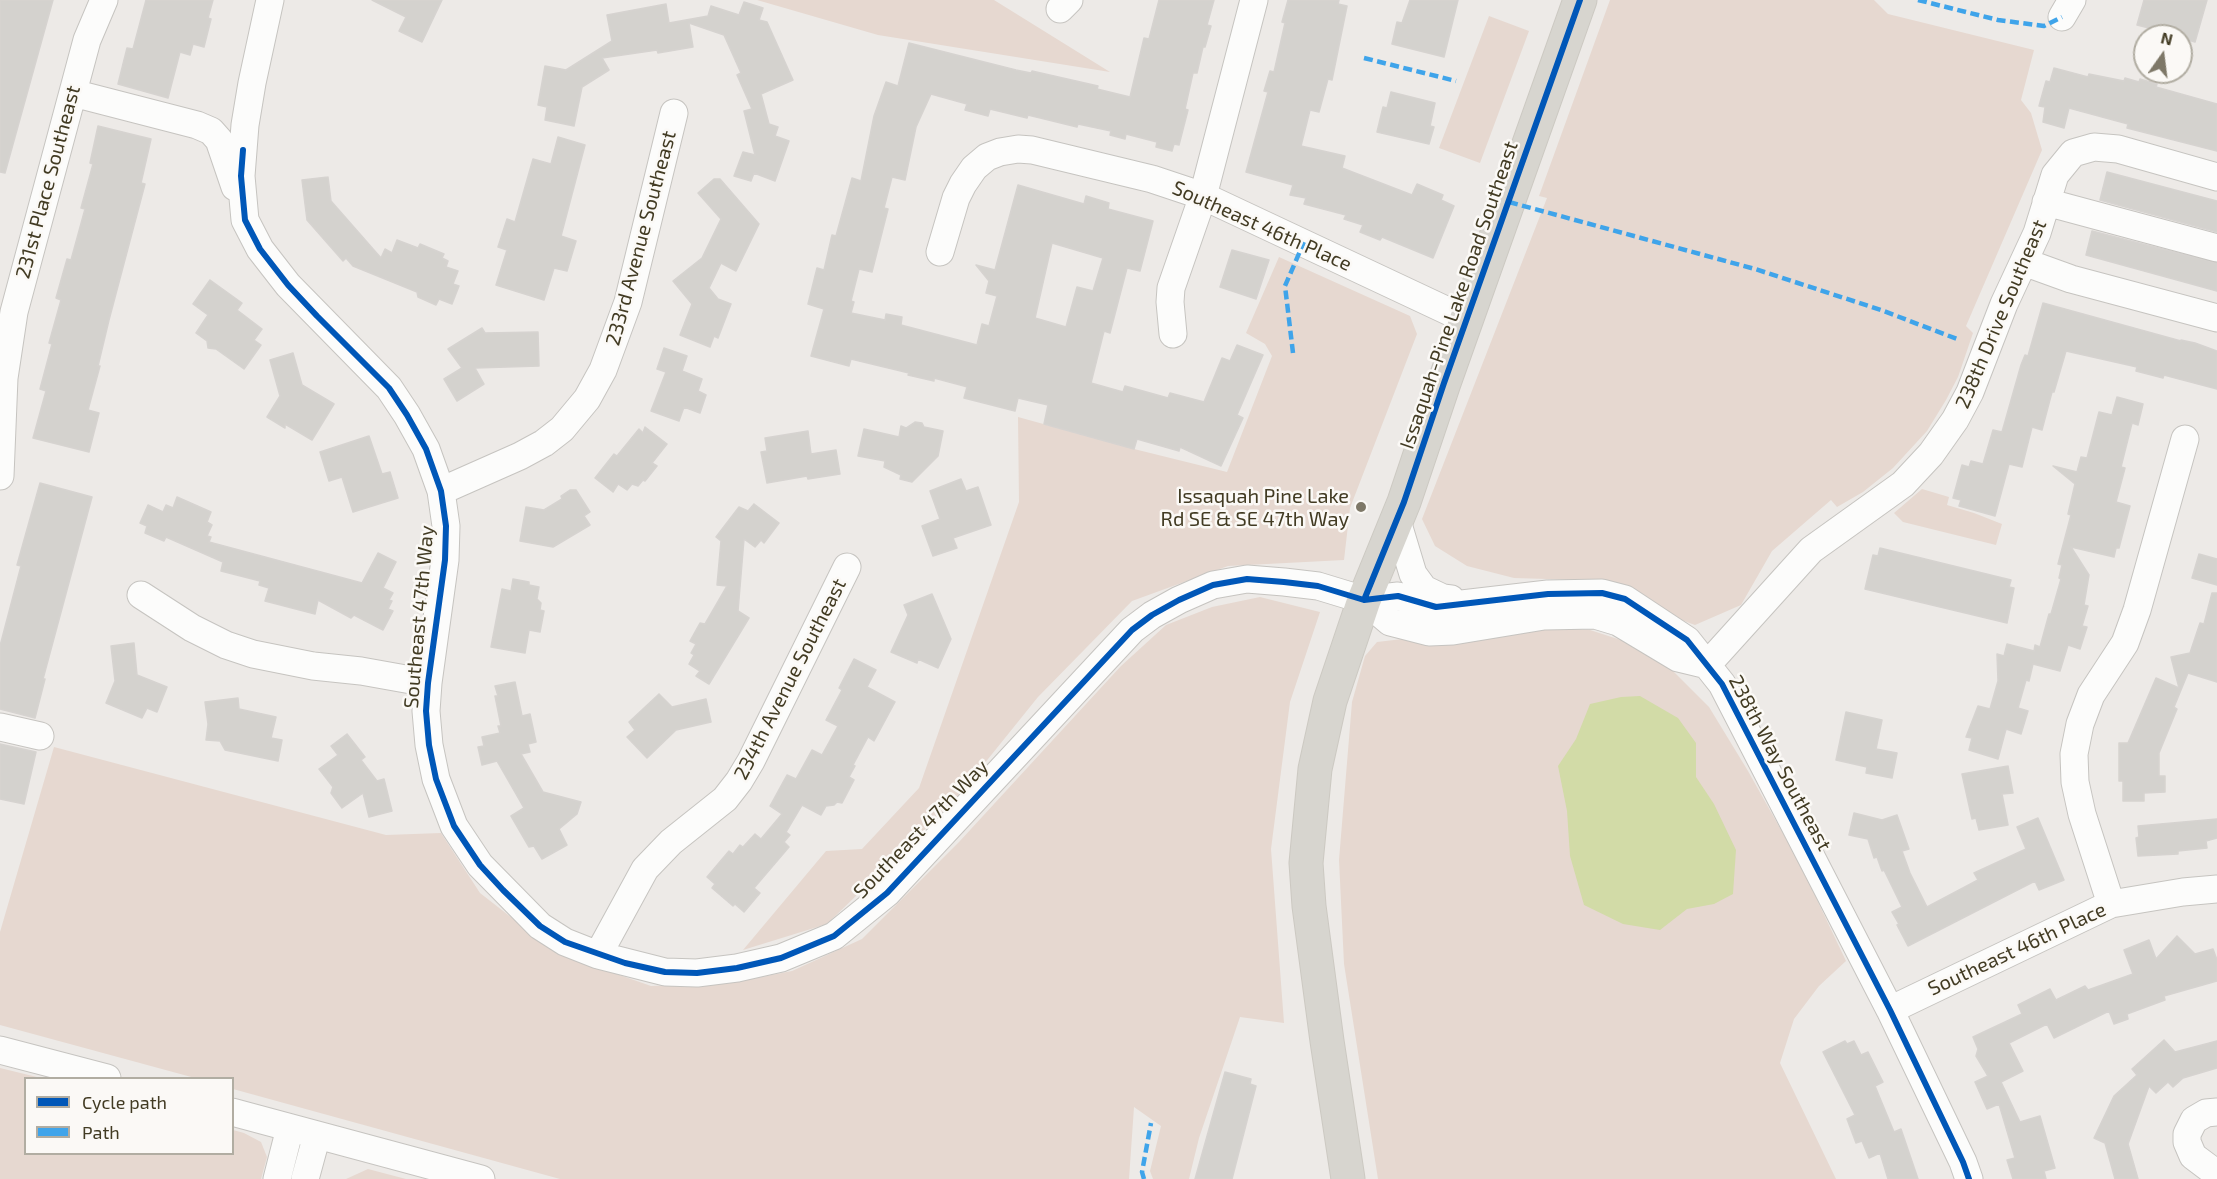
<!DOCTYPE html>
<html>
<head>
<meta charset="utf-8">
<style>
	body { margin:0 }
	#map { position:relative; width:2217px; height:1179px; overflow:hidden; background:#edeae7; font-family:"Exo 2",sans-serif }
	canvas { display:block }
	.legend { position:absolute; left:24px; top:1077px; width:210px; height:78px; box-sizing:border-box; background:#fbf9f6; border:2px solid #b1ada2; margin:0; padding:8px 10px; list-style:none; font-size:18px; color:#423b23 }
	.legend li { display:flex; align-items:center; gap:12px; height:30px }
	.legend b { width:30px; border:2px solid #b1ada2 }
	.north { position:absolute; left:2133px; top:24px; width:60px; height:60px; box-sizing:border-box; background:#fbf9f6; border:2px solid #b1ada2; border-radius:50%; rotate:14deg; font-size:16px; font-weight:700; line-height:24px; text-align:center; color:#423b23 }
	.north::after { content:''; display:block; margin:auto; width:21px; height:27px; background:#7e7868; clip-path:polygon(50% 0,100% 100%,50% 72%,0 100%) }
</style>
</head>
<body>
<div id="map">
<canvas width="2217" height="1179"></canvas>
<ul class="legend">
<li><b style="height:8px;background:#0057b8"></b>Cycle path</li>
<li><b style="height:8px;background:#3fa4ea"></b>Path</li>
</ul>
<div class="north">N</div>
</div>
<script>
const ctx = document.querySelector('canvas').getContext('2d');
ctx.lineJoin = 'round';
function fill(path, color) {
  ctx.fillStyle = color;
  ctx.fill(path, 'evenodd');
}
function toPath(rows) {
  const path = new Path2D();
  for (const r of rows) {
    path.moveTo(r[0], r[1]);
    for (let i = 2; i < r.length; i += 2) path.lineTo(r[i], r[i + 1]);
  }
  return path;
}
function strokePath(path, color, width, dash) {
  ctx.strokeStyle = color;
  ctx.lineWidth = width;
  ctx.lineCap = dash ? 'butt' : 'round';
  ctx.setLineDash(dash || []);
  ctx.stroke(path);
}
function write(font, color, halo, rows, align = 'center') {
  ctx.font = font + ' "Exo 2",sans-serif';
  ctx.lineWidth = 5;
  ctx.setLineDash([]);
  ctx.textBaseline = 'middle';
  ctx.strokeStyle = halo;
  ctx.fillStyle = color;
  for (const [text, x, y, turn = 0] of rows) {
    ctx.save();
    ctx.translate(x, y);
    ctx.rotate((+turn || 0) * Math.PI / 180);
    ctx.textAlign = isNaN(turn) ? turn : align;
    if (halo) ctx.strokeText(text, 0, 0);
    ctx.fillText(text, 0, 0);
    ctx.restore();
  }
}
const green = toPath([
	[757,0,994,0,1110,72,878,35],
	[1610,0,1874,0,1888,14,2034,50,2021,100,2031,113,2042,150,1966,326,1973,333,1958,377,1946,400,1927,431,1893,468,1863,492,1837,507,1831,500,1772,551,1741,605,1695,625,1640,605,1590,582,1580,580,1514,578,1467,566,1435,546,1422,519,1547,198,1539,196],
	[1489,16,1529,31,1480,163,1439,148],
	[1279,257,1410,316,1417,334,1350,508,1344,560,1228,566,1132,601,1038,697,955,800,827,924,743,950,826,851,862,849,919,788,1019,502,1018,417,1134,449,1227,472,1272,356,1265,344,1246,333],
	[1922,489,1949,497,1947,505,1974,513,2002,524,1996,545,1903,522,1894,513],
	[1260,597,1320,612,1290,702,1271,849,1284,1023,1240,1017,1199,1138,1189,1179,1153,1179,1150,1171,1161,1126,1134,1107,1129,1179,560,1179,233,1089,232,1078,195,1078,0,1025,0,932,54,747,386,835,441,833,480,893,557,953,651,986,731,983,792,971,862,939,959,842,1121,666,1166,625,1212,607],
	[1513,626,1590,630,1624,641,1661,659,1709,707,1748,771,1799,862,1846,961,1819,986,1794,1019,1780,1063,1836,1179,1378,1179,1344,964,1339,860,1352,702,1365,656,1377,642],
	[0,1068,41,1078,26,1078,26,1154,232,1154,233,1130,244,1133,261,1142,267,1157,261,1179,0,1179],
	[368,1169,406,1179,346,1179]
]);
const water = toPath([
	[1640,696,1678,718,1696,743,1696,777,1714,804,1736,850,1733,894,1714,904,1687,909,1660,930,1623,924,1584,905,1570,856,1567,811,1558,766,1576,739,1590,704,1621,697]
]);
const building = toPath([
	[0,0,53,0,5,173,0,172,0,0],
	[146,0,213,0,208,18,211,19,204,47,193,44,190,55,180,52,168,98,118,84,127,48,133,49,146,0],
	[372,0,442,0,422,42,399,31,406,17,372,0],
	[1159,0,1214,0,1207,25,1211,26,1205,47,1203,47,1197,73,1193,73,1185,109,1188,110,1179,145,1174,144,1172,151,1156,147,1157,142,1126,134,1125,139,1110,135,1111,131,1078,124,1077,127,1028,115,1027,118,990,109,988,116,965,110,967,104,931,94,916,127,905,180,892,177,884,208,888,209,872,272,859,269,851,301,854,302,851,313,885,320,886,314,902,317,901,325,977,345,982,324,989,326,997,296,986,293,989,281,976,265,995,270,1018,185,1084,204,1086,196,1109,203,1108,209,1153,221,1140,271,1127,268,1110,333,1104,331,1091,383,1123,392,1125,386,1168,398,1170,393,1204,402,1222,358,1230,361,1237,345,1263,355,1237,415,1243,418,1221,466,1180,447,1179,451,1137,439,1134,449,1044,424,1048,405,1018,398,1015,411,964,398,967,387,964,386,934,378,934,381,908,375,909,373,851,359,849,366,811,356,824,309,808,304,817,268,824,270,832,235,836,236,852,178,861,181,874,116,886,82,898,86,909,43,1016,70,1031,73,1032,71,1098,86,1097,89,1130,97,1144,38,1149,39,1159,0],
	[1052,243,1103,258,1093,291,1077,287,1066,327,1035,318,1052,243],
	[1288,0,1339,0,1338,4,1347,6,1332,80,1328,79,1319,112,1310,110,1301,146,1345,156,1342,168,1412,195,1417,184,1443,195,1441,200,1454,206,1433,258,1382,237,1380,240,1360,232,1363,225,1344,219,1346,215,1304,204,1306,198,1290,195,1293,185,1246,172,1268,92,1264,91,1270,71,1274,72,1285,23,1282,22,1288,0],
	[1410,0,1458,0,1444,57,1392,44,1397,22,1402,23,1410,0],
	[2144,0,2207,0,2195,42,2181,38,2181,36,2137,25,2144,0],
	[744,2,763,8,759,20,767,22,793,80,761,94,769,124,778,127,775,136,789,141,775,181,754,173,751,181,734,176,743,152,755,155,744,111,752,109,737,75,741,73,724,35,689,23,693,47,658,53,657,50,602,58,609,70,582,87,574,126,545,120,547,107,538,105,545,66,566,70,612,41,607,15,666,4,669,23,708,16,711,6,739,15,744,2],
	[2054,68,2088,77,2089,74,2124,81,2125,78,2139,82,2140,79,2157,84,2156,87,2217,104,2217,151,2127,128,2128,124,2069,108,2064,128,2043,122,2045,107,2039,106,2046,81,2050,82,2054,68],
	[1391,92,1435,103,1430,126,1434,127,1429,144,1377,132,1383,107,1387,108,1391,92],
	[98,126,151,139,141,183,145,184,109,320,98,366,100,366,88,410,99,413,89,452,33,438,46,391,40,389,52,344,49,343,61,300,56,298,67,259,71,260,85,209,81,208,93,164,90,163,98,126],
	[558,137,585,145,561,236,576,241,567,271,554,268,544,300,496,285,507,250,498,247,507,219,515,222,533,159,551,164,558,137],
	[2107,172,2217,201,2217,232,2100,200,2107,172],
	[328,177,331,201,381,258,385,249,392,253,397,240,418,248,420,244,444,254,442,258,448,261,446,267,458,271,453,284,459,286,452,304,439,299,436,305,418,297,417,292,353,266,346,258,343,261,307,220,302,180,328,177],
	[714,179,720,179,759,224,736,271,721,263,709,288,718,299,731,304,718,338,714,336,710,347,680,335,692,304,673,281,702,258,721,219,698,193,714,179],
	[2092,231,2217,263,2217,291,2086,255,2092,231],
	[1232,250,1269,260,1256,299,1220,287,1232,250],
	[210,280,242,303,237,310,262,329,254,340,261,345,244,369,216,349,208,348,207,341,196,333,208,315,193,304,210,280],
	[2043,303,2181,341,2181,340,2195,343,2217,351,2217,389,2164,375,2163,378,2136,371,2137,367,2066,351,2054,392,2052,392,2042,430,2032,427,2022,467,2009,464,1995,516,1959,506,1961,500,1953,498,1962,465,1969,467,1971,461,1983,464,1993,430,2002,432,2021,365,2025,355,2028,356,2043,303],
	[482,328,485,333,538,332,539,366,475,368,484,384,457,401,444,379,462,368,448,349,482,328],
	[664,348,687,356,682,371,702,379,698,391,706,395,700,413,684,407,679,421,651,411,666,372,657,369,664,348],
	[293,353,302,385,334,404,312,440,285,424,285,428,267,417,280,396,270,360,293,353],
	[2117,397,2143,404,2138,425,2132,423,2121,467,2125,468,2116,502,2130,506,2119,548,2116,548,2114,557,2071,547,2089,575,2084,605,2088,606,2082,626,2087,627,2080,649,2068,645,2060,671,2033,664,2029,681,2026,680,2018,708,2028,711,2021,734,2006,729,1998,759,1969,750,1972,738,1966,737,1978,706,1990,709,1998,681,1997,654,2004,656,2007,644,2034,651,2035,645,2040,647,2049,614,2051,614,2061,579,2059,578,2062,565,2058,564,2071,515,2068,514,2075,484,2053,466,2077,472,2081,457,2087,458,2099,412,2112,415,2117,397],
	[915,422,922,423,924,427,943,431,938,456,912,482,900,479,901,475,884,467,885,461,858,456,864,429,899,437,901,426,906,428,915,422],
	[645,427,667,444,652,463,657,466,645,481,643,480,638,486,632,484,627,490,618,484,613,492,595,478,614,454,617,456,639,429,643,433,645,427],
	[808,431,811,454,836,450,840,474,808,479,807,476,767,483,761,452,767,451,765,438,808,431],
	[369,436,382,474,390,472,398,498,353,512,342,477,329,481,320,452,369,436],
	[961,479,966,491,978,487,991,525,953,538,957,548,933,556,922,526,940,519,930,491,961,479],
	[40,483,92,497,43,679,45,679,35,718,0,709,0,646,21,566,17,565,40,483],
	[570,490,576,490,590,512,584,516,590,525,553,547,520,541,526,507,544,510,562,499,561,496,570,490],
	[177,497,211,512,207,522,212,525,207,536,211,537,209,542,362,583,378,553,396,562,383,588,393,593,389,600,392,601,388,609,393,611,383,630,354,615,351,618,318,600,315,614,265,601,269,588,259,585,260,581,221,571,223,562,166,537,164,541,145,533,147,526,140,523,148,505,163,512,166,505,173,508,177,497],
	[754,504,779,523,764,543,761,540,755,547,744,539,738,611,749,618,709,684,696,676,700,671,689,664,694,655,691,653,696,644,690,641,700,623,705,624,727,586,717,585,721,541,716,537,739,507,748,511,754,504],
	[1880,548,2011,580,2009,587,2014,588,2007,623,1865,589,1873,555,1878,556,1880,548],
	[2199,554,2217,559,2217,585,2192,578,2199,554],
	[513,579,529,582,529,585,539,587,537,599,541,603,540,610,544,611,540,632,529,630,525,653,491,647,502,589,511,591,513,579],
	[2212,593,2217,593,2217,682,2188,673,2174,707,2177,709,2159,753,2159,776,2165,776,2165,792,2144,793,2144,801,2123,801,2123,781,2119,781,2119,743,2128,743,2156,678,2179,688,2171,657,2190,653,2200,623,2204,624,2212,593],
	[932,594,951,639,938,668,918,659,917,663,891,652,908,615,904,605,932,594],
	[134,643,137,675,167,687,157,712,147,708,142,718,106,703,115,681,111,646,134,643],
	[854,659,876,670,867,687,895,702,874,741,868,737,853,765,855,766,849,777,854,780,842,803,837,802,834,805,826,806,821,815,802,805,786,832,790,835,784,842,789,847,754,888,760,893,744,912,735,904,733,906,712,888,715,884,707,877,729,851,733,854,740,845,743,847,755,834,761,839,782,814,770,806,787,775,796,779,812,750,822,755,838,726,826,720,842,690,839,688,854,659],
	[515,682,522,716,530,714,536,742,528,744,530,752,521,754,543,792,581,802,577,814,559,829,567,845,542,859,534,846,529,847,511,816,524,808,497,761,482,765,478,747,484,746,482,737,500,733,498,726,501,726,495,696,498,696,495,686,515,682],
	[659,694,672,707,706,699,711,722,676,730,647,758,627,737,635,730,629,722,659,694],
	[238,698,239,709,276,717,271,738,282,740,278,761,225,750,220,741,206,740,208,724,205,702,238,698],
	[1846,712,1882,720,1876,749,1897,753,1892,778,1866,773,1867,767,1836,760,1846,712],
	[347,734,365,757,361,760,377,781,384,779,392,811,369,817,363,793,342,808,331,793,333,787,319,769,338,755,331,746,347,734],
	[0,744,36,752,24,804,0,799,0,744],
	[2008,766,2013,793,2002,794,2008,825,1979,830,1976,818,1972,819,1962,774,2008,766],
	[1854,813,1882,820,1897,815,1909,849,1902,851,1910,873,1927,907,1978,880,1974,873,2026,849,2017,827,2038,818,2064,880,2039,890,2035,881,1908,946,1897,925,1899,924,1892,912,1902,907,1884,870,1882,871,1877,857,1874,858,1868,839,1849,835,1854,813],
	[2217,819,2217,838,2206,841,2207,848,2178,851,2178,854,2138,856,2136,838,2139,837,2138,826,2217,819],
	[2177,936,2195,954,2213,949,2217,960,2217,981,2164,996,2165,1000,2127,1014,2128,1019,2114,1024,2109,1011,2054,1038,2047,1024,2009,1043,2023,1071,2001,1082,2020,1122,2040,1116,2055,1168,2044,1171,2046,1179,2013,1179,2007,1160,2015,1158,1999,1104,1987,1109,1975,1082,1988,1076,1976,1056,1978,1049,1973,1037,2022,1014,2018,1005,2050,989,2056,1000,2085,986,2088,990,2133,974,2124,950,2149,940,2156,959,2177,936],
	[2164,1040,2175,1052,2217,1041,2217,1068,2183,1078,2173,1087,2168,1082,2156,1093,2149,1086,2128,1144,2138,1179,2115,1179,2105,1143,2094,1138,2114,1096,2137,1075,2132,1069,2164,1040],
	[1845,1041,1847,1044,1854,1041,1861,1055,1868,1052,1883,1082,1875,1086,1894,1132,1901,1129,1918,1179,1888,1179,1880,1153,1869,1158,1862,1141,1856,1143,1847,1119,1855,1115,1823,1052,1845,1041],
	[1225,1072,1251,1079,1250,1084,1256,1086,1232,1179,1195,1179,1225,1072]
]);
const minor = toPath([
	[270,0,252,83,245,125,241,176,245,220,260,249,288,285,389,388,407,415,426,449,441,491,446,526,445,560,428,683,426,711,429,745,436,779,454,826,480,865,540,926,565,942,598,955,665,972,697,973,737,968,781,958,834,936,887,893,1132,630,1152,615,1179,600,1213,585,1247,579,1284,582,1318,586,1364,600,1398,596,1436,607,1548,594,1602,593,1625,599,1687,640,1722,684,1890,1010,1963,1162,1969,1179],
	[1060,9,1069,0],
	[2062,17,2072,0],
	[73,93,197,125,211,131,219,140,235,187],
	[2046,202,2217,248],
	[940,252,956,198,963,184,974,168,987,157,1000,152,1018,149,1032,150,1152,179,1203,196,1467,320],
	[2024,262,2071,279,2217,318],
	[1173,334,1170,302,1171,288,1203,196,1254,0],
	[0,476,4,378,14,312,87,40,104,0],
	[441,491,520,456,544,443,562,429,587,399,603,370,628,302,674,113],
	[1397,521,1413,574,1424,589,1443,598,1451,599],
	[141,595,192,628,226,645,253,654,313,666,361,671,428,683],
	[1364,600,1390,622,1429,632,1453,631,1544,616,1595,615,1618,622,1678,658,1707,665],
	[1707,665,1811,550,1903,484,1931,454,1955,420,1970,392,2004,304,2037,233,2055,175,2073,153,2094,147,2118,149,2217,177],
	[0,727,40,736],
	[2111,904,2082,814,2075,782,2074,754,2080,724,2091,695,2125,643,2137,610,2185,439],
	[598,955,645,869,671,842,725,799,739,781,751,761,847,567],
	[1890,1010,2111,904,2183,892,2217,889],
	[0,1050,107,1078],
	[232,1112,481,1179],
	[2217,1112,2206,1113,2194,1120,2187,1134,2187,1142,2193,1156,2217,1174],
	[277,1179,290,1128],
	[305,1179,317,1135]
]);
const major = toPath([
	[1348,1179,1327,1041,1309,906,1306,863,1315,769,1330,701,1364,600,1404,502,1444,383,1580,0]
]);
const quiet = toPath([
	[1918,0,1998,20,2044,26,2062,17],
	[1364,58,1456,81],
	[1509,202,1755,269,1881,310,1957,339],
	[1293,353,1285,286,1304,242],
	[1144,1179,1142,1172,1151,1123]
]);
const cycleway = toPath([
	[243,150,241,176,245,220,260,249,288,285,317,316,389,388,407,415,426,449,441,491,446,526,445,560,428,683,426,711,429,745,436,779,454,826,480,865,503,890,540,926,565,942,625,963,665,972,697,973,737,968,781,958,834,936,887,893,1132,630,1152,615,1179,600,1213,585,1247,579,1284,582,1318,586,1364,600,1398,596,1436,607,1548,594,1602,593,1625,599,1687,640,1722,684,1890,1010,1963,1162,1969,1179],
	[1364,600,1404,502,1444,383,1580,0]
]);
const markers = [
	[1361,507,6,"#7e7868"]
];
const streetNames = [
	["231st Place Southeast",48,182,-75],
	["Southeast 46th Place",1262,226,24],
	["233rd Avenue Southeast",641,238,-75],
	["Issaquah-Pine Lake Road Southeast",1459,295,-71],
	["238th Drive Southeast",2001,314,-67],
	["Southeast 47th Way",419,617,-85],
	["234th Avenue Southeast",790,679,-63],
	["238th Way Southeast",1780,763,62],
	["Southeast 47th Way",921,829,-46],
	["Southeast 46th Place",2017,949,-25]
];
const poiNames = [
	["Issaquah Pine Lake",1349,496],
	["Rd SE & SE 47th Way",1349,519]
];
fill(green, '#e6d8d0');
fill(water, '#d2dba7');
fill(building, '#d4d2ce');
strokePath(building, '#d6d3d0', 1.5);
strokePath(minor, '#c6c4c0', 29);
strokePath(major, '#ccc9c2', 35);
strokePath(minor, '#fcfcfb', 27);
strokePath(major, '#d7d5cf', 33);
strokePath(quiet, '#3fa4ea', 4.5, [9, 4.5]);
strokePath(cycleway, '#0057b8', 6);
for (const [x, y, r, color] of markers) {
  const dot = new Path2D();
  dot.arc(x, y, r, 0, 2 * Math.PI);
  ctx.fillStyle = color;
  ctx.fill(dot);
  strokePath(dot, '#fbf9f6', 2);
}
write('20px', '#423b23', '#fbf9f6', streetNames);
write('20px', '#423b23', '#fbf9f6', poiNames, 'right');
</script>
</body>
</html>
